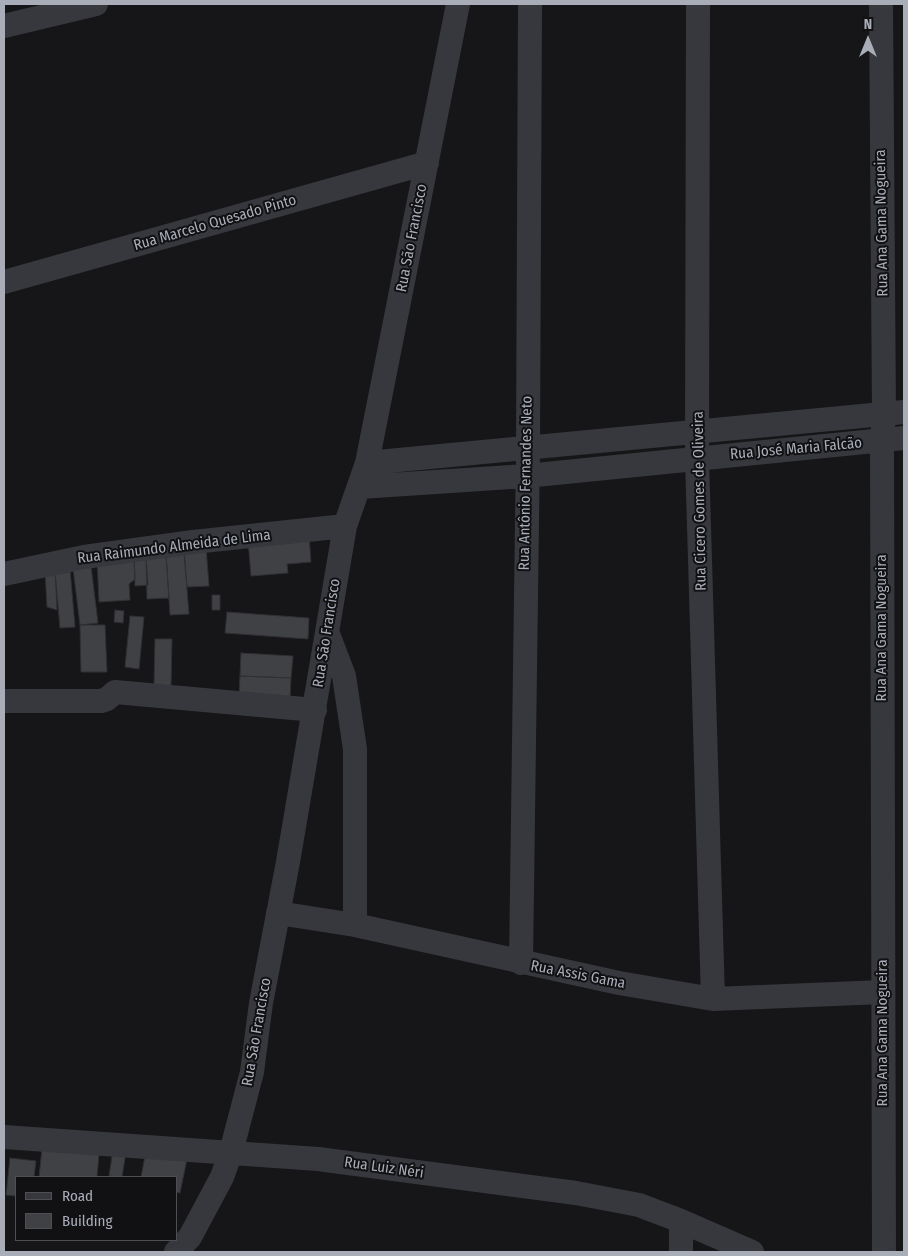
<!DOCTYPE html>
<html>
<head>
<meta charset="utf-8">
<style>
	body { margin:0 }
	#map { position:relative; width:908px; height:1256px; overflow:hidden; background:#161618; font-family:"Fira Sans Condensed",sans-serif }
	canvas { display:block }
	.frame { position:absolute; inset:0; border:5px solid #a8adb8; pointer-events:none }
	.legend { position:absolute; left:15px; top:1176px; width:162px; height:65px; box-sizing:border-box; background:#111113; border:1px solid #4d4f55; margin:0; padding:6px 9px; list-style:none; font-size:15px; color:#a8adb8 }
	.legend li { display:flex; align-items:center; gap:10px; height:25px }
	.legend b { width:25px; border:1px solid #4d4f55 }
	.north { position:absolute; left:843px; top:15px; width:50px; height:50px; -webkit-text-stroke:4px #111113; paint-order:stroke; rotate:0deg; font-size:14px; font-weight:700; line-height:20px; text-align:center; color:#a8adb8 }
	.north::after { content:''; display:block; margin:auto; width:18px; height:22px; background:#a8adb8; clip-path:polygon(50% 0,100% 100%,50% 72%,0 100%) }
</style>
</head>
<body>
<div id="map">
<canvas width="908" height="1256"></canvas>
<div class="frame"></div>
<ul class="legend">
<li><b style="height:6px;background:#37383d"></b>Road</li>
<li><b style="height:14px;background:#404145"></b>Building</li>
</ul>
<div class="north">N</div>
</div>
<script>
const ctx = document.querySelector('canvas').getContext('2d');
ctx.lineJoin = 'round';
function fill(path, color) {
  ctx.fillStyle = color;
  ctx.fill(path, 'evenodd');
}
function toPath(rows) {
  const path = new Path2D();
  for (const r of rows) {
    path.moveTo(r[0], r[1]);
    for (let i = 2; i < r.length; i += 2) path.lineTo(r[i], r[i + 1]);
  }
  return path;
}
function strokePath(path, color, width, dash) {
  ctx.strokeStyle = color;
  ctx.lineWidth = width;
  ctx.lineCap = dash ? 'butt' : 'round';
  ctx.setLineDash(dash || []);
  ctx.stroke(path);
}
function write(font, color, halo, rows, align = 'center') {
  ctx.font = font + ' "Fira Sans Condensed",sans-serif';
  ctx.lineWidth = 4;
  ctx.setLineDash([]);
  ctx.textBaseline = 'middle';
  ctx.strokeStyle = halo;
  ctx.fillStyle = color;
  for (const [text, x, y, turn = 0] of rows) {
    ctx.save();
    ctx.translate(x, y);
    ctx.rotate((+turn || 0) * Math.PI / 180);
    ctx.textAlign = isNaN(turn) ? turn : align;
    if (halo) ctx.strokeText(text, 0, 0);
    ctx.fillText(text, 0, 0);
    ctx.restore();
  }
}
const building = toPath([
	[309,535,311,562,287,564,288,573,251,576,248,540,309,535],
	[206,547,209,586,187,587,184,548,206,547],
	[184,553,189,614,170,615,166,554,184,553],
	[166,554,169,598,147,599,146,555,166,554],
	[146,555,148,585,135,586,134,556,146,555],
	[134,556,135,579,129,584,130,600,99,602,97,557,134,556],
	[91,566,98,623,80,625,73,568,91,566],
	[70,569,75,627,60,628,55,570,70,569],
	[45,570,55,570,57,610,47,607,45,570],
	[212,595,220,595,220,610,212,610,212,595],
	[115,610,124,611,123,623,114,622,115,610],
	[227,612,309,618,308,639,225,633,227,612],
	[130,616,144,617,139,669,125,667,130,616],
	[80,625,105,625,107,672,81,672,80,625],
	[155,639,172,639,171,686,154,685,155,639],
	[241,653,293,656,291,678,240,676,241,653],
	[240,676,291,678,290,699,239,696,240,676],
	[42,1149,99,1154,97,1177,39,1177,42,1149],
	[113,1150,126,1152,122,1177,109,1176,113,1150],
	[146,1151,187,1159,180,1193,176,1192,176,1177,141,1177,146,1151],
	[10,1158,36,1161,34,1177,16,1177,16,1196,6,1195,10,1158]
]);
const minor = toPath([
	[698,4,697,459,713,999],
	[881,4,884,414,882,441,884,1252],
	[4,26,96,4],
	[4,282,427,163],
	[367,463,904,412],
	[360,487,526,476,904,438],
	[4,574,84,557,193,542,345,526],
	[328,634,344,676,355,749,355,925],
	[4,701,101,701,107,699,115,692,315,710],
	[278,913,355,925,619,983,713,999,883,992],
	[521,963,528,448,530,4],
	[4,1137,318,1159,576,1193,639,1205,681,1221,752,1252],
	[176,1252,190,1237,222,1177,231,1152,252,1072,261,1003,288,862,345,526,367,463,458,4],
	[681,1252,681,1221]
]);
const streetNames = [
	["Rua Marcelo Quesado Pinto",215,223,-16],
	["Rua Ana Gama Nogueira",882,223,-91],
	["Rua São Francisco",412,238,-79],
	["Rua José Maria Falcão",796,449,-5],
	["Rua Antônio Fernandes Neto",526,483,-89],
	["Rua Cicero Gomes de Oliveira",700,501,-91],
	["Rua Raimundo Almeida de Lima",174,547,-7],
	["Rua Ana Gama Nogueira",882,628,-90],
	["Rua São Francisco",327,633,-81],
	["Rua Assis Gama",578,975,11],
	["Rua São Francisco",257,1032,-80],
	["Rua Ana Gama Nogueira",883,1033,-90],
	["Rua Luiz Néri",384,1168,8]
];
fill(building, '#404145');
strokePath(building, '#303034', 1);
strokePath(minor, '#37383d', 24);
write('15px', '#a8adb8', '#111113', streetNames);
</script>
</body>
</html>
